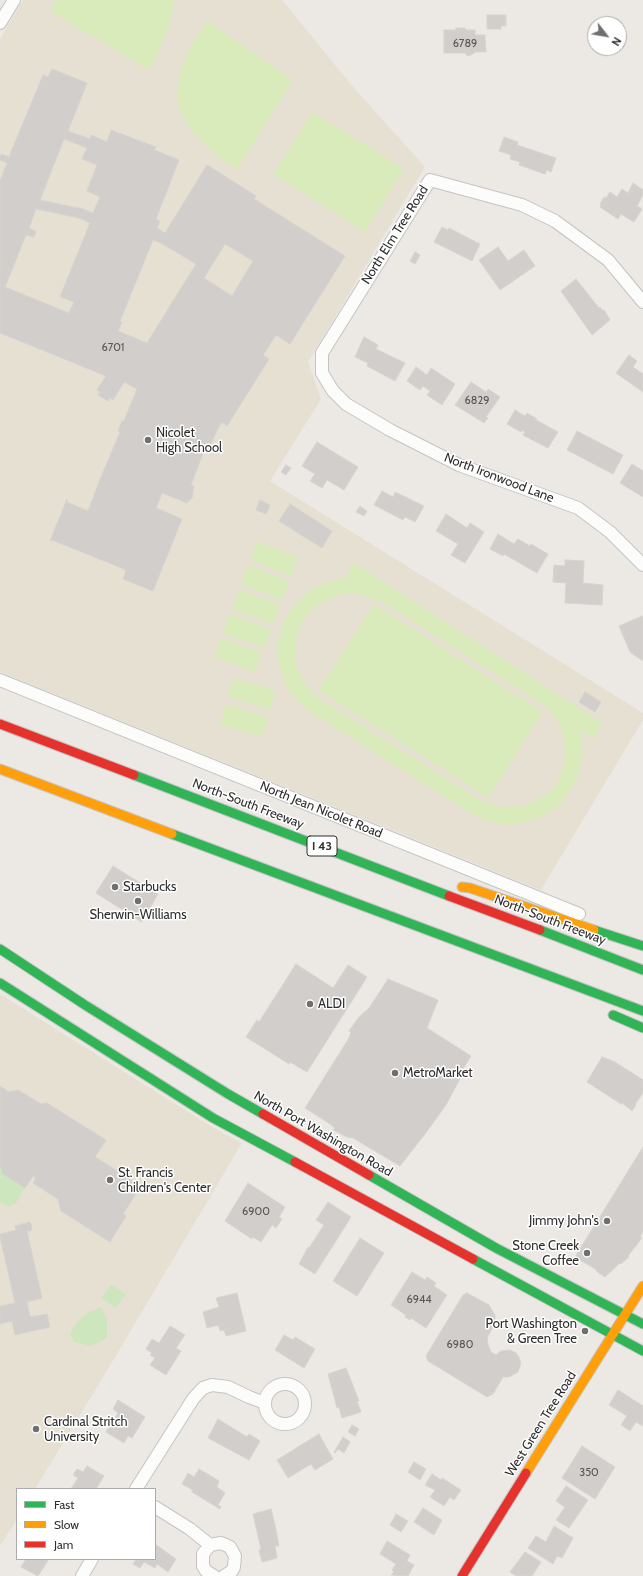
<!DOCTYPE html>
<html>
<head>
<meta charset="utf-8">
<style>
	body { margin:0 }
	#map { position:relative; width:643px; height:1576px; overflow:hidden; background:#ece8e4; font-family:Cabin,sans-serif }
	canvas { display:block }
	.legend { position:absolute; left:16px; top:1488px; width:140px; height:72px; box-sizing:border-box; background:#fff; border:1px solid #ababab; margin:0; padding:5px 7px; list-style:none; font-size:12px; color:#2e2e2e }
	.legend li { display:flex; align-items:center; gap:8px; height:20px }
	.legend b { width:20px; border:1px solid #ababab }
	.north { position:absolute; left:587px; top:16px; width:40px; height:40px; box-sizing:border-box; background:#fff; border:1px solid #ababab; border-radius:50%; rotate:121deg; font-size:11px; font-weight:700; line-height:16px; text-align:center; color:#2e2e2e }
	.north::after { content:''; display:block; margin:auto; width:14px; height:18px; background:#706f6e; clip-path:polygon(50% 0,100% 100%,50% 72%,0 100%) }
</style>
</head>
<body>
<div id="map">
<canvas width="643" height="1576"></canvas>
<ul class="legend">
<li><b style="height:5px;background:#30b455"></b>Fast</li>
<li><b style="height:5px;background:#ff9f0a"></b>Slow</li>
<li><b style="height:5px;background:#e5322d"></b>Jam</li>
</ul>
<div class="north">N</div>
</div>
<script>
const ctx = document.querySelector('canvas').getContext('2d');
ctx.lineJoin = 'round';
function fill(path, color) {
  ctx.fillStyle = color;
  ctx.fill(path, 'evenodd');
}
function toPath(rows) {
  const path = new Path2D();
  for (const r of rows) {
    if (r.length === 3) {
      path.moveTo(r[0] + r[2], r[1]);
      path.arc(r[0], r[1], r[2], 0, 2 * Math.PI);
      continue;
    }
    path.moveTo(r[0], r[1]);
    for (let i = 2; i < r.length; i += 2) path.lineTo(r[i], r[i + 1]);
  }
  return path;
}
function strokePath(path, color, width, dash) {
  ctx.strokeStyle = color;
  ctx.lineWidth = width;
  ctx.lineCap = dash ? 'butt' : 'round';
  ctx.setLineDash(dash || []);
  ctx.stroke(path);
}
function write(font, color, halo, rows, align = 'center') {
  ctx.font = font + ' Cabin,sans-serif';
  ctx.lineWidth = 3;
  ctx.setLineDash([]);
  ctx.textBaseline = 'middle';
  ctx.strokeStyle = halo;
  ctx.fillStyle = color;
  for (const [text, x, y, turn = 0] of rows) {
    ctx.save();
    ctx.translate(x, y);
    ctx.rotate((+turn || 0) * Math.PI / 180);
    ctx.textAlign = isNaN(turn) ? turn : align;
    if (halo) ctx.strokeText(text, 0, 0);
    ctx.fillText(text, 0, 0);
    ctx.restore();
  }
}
const education = toPath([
	[23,0,282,0,354,88,425,167,308,362,321,399,270,481,643,713,643,720,541,890,0,672,0,39],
	[0,994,217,1130,242,1143,108,1369,35,1489,17,1489,17,1519,0,1546]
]);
const green = toPath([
	[0,1166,3,1174,25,1188,16,1203,8,1207,0,1202],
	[111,1285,126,1294,116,1308,101,1298],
	[101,1307,107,1319,107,1338,91,1346,74,1342,70,1334,77,1322,89,1312]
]);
const pitch = toPath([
	[56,0,174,0,174,3,169,27,157,55,149,70,50,11],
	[207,21,293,80,237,169,222,160,206,146,190,129,180,111,177,95,180,73,190,47],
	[312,112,404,169,365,232,273,174],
	[257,541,298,557,291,576,250,560],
	[354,563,602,723,593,739,580,731,583,754,578,776,571,789,559,806,542,817,517,824,507,825,490,822,475,816,310,712,302,706,290,693,284,681,278,658,277,646,284,620,296,603,310,590,330,581,345,578],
	[355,593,382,602,545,706,557,720,564,736,566,754,562,773,556,784,550,792,525,806,502,807,482,801,317,697,307,687,297,668,295,659,295,640,300,626,311,610,327,600,342,594],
	[248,565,289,581,282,600,241,584],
	[239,589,280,605,273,624,232,609],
	[374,604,543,712,488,798,318,690],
	[230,614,271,629,264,648,223,633],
	[221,638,262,653,255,672,214,657],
	[234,678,276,691,270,710,228,697],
	[226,704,268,717,262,737,220,724]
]);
const building = toPath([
	[487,15,506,15,506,26,501,26,501,29,487,29,487,15],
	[456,28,465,28,466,30,475,30,475,35,485,35,486,52,475,52,471,55,467,56,465,53,444,53,444,30,456,30,456,28],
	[52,69,87,83,68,131,90,139,91,135,107,142,111,130,156,147,154,150,179,160,156,219,160,221,157,228,165,233,207,165,256,196,254,199,345,256,290,344,276,335,263,355,269,359,227,426,222,422,218,428,211,444,207,443,191,485,194,486,192,498,187,503,162,493,156,508,182,519,153,591,123,579,126,571,124,569,52,540,50,541,67,499,67,502,88,511,99,482,120,432,118,431,122,421,124,421,137,389,124,382,113,400,110,398,108,401,98,395,100,392,97,390,106,376,0,333,0,181,7,163,0,160,0,158,1,154,9,157,43,75,48,77,52,69],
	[64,139,87,148,82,159,97,165,87,191,100,197,93,213,83,209,40,200,64,139],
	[36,209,79,218,90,223,60,297,74,302,69,313,5,287,26,235,34,237,36,232,29,228,36,209],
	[153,240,161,243,196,264,147,343,118,331,122,322,120,321,153,240],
	[225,244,253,261,232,296,204,278,225,244],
	[504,137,518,142,517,145,556,158,551,172,547,170,545,174,519,165,520,162,510,159,511,155,499,151,504,137],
	[633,183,643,190,643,195,637,206,642,209,634,222,621,214,618,219,600,207,601,205,600,204,604,197,606,198,610,192,617,197,622,189,628,193,633,183],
	[442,227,448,230,449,228,480,244,472,261,434,242,442,227],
	[498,247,508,261,524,250,535,266,500,290,479,260,498,247],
	[415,252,420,255,415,264,410,261,415,252],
	[576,279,599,308,600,307,603,311,604,310,610,320,592,335,561,291,576,279],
	[364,337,378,345,376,349,405,363,395,381,367,366,368,363,355,357,364,337],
	[629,355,637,361,633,367,643,374,643,392,616,373,629,355],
	[416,367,427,375,431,368,455,384,442,405,427,395,430,391,423,386,420,390,407,381,416,367],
	[471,382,486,392,488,389,500,397,486,417,488,418,484,423,455,405,471,382],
	[515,410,525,416,527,413,537,419,536,420,558,432,548,448,523,435,525,432,522,430,521,432,507,424,515,410],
	[577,431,623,455,613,474,567,450,577,431],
	[317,442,358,467,344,490,327,480,322,488,310,481,315,474,302,466,317,442],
	[632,464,643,471,643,497,620,483,632,464],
	[286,465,291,468,286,475,281,472,286,465],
	[382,491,393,497,395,492,424,506,415,522,405,517,403,520,374,505,382,491],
	[260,500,270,505,266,514,256,510,260,500],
	[290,504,332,531,322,548,279,521,290,504],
	[360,506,367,511,364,516,356,512,360,506],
	[446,514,467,528,470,523,484,532,465,563,451,555,458,544,436,531,446,514],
	[498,534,514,544,518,539,530,546,531,544,548,554,537,573,504,554,503,556,490,549,498,534],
	[565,560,584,561,583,583,603,585,602,605,565,603,566,583,553,582,554,565,565,566,565,560],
	[642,616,643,618,643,661,630,652,619,626,642,616],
	[585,692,601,702,595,712,579,702,585,692],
	[113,866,158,894,142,922,96,893,113,866],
	[296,964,333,988,348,965,367,977,307,1072,290,1062,289,1064,246,1037,257,1020,259,1022,296,964],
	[388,979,438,1000,427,1028,471,1056,461,1072,463,1073,446,1105,425,1134,400,1166,353,1138,347,1137,333,1130,335,1128,330,1124,305,1108,349,1038,351,1032,349,1031,359,1017,369,1008,388,979],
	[602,1057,615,1062,643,1080,643,1093,635,1104,636,1105,632,1111,622,1103,621,1104,587,1082,602,1057],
	[0,1086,9,1092,18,1090,41,1104,47,1103,106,1140,95,1157,141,1186,123,1214,126,1216,110,1242,61,1211,58,1199,33,1183,36,1178,33,1176,25,1188,3,1174,0,1166,0,1086],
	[643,1147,643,1232,640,1237,642,1238,628,1256,629,1257,621,1264,620,1263,605,1277,596,1271,597,1270,575,1257,643,1147],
	[248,1183,285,1207,279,1217,282,1219,276,1228,272,1225,261,1242,253,1237,252,1239,225,1221,248,1183],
	[328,1202,351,1217,315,1274,299,1264,308,1247,309,1248,324,1225,316,1220,328,1202],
	[30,1222,32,1226,31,1231,27,1231,42,1298,27,1302,30,1317,47,1314,50,1327,15,1335,12,1321,0,1324,0,1306,15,1303,0,1237,0,1234,16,1230,15,1226,30,1222],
	[360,1238,384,1253,357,1296,333,1281,360,1238],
	[412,1272,425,1280,427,1277,436,1283,434,1286,447,1295,426,1328,411,1318,410,1320,405,1317,406,1315,391,1305,412,1272],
	[237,1293,246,1331,226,1336,224,1330,220,1331,218,1325,207,1328,203,1312,219,1307,216,1298,237,1293],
	[467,1293,489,1305,495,1315,495,1323,488,1336,487,1342,491,1352,496,1355,501,1351,510,1350,516,1353,519,1357,521,1363,518,1372,509,1377,503,1377,493,1394,487,1397,428,1361,426,1356,463,1295,467,1293],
	[170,1326,185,1335,176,1348,181,1351,166,1375,150,1365,155,1358,150,1355,152,1353,146,1349,152,1339,159,1343,170,1326],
	[284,1335,293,1340,295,1337,315,1349,304,1368,275,1350,284,1335],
	[346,1368,359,1401,357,1401,361,1412,342,1418,339,1407,337,1408,328,1374,346,1368],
	[618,1390,643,1406,643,1426,636,1422,630,1431,621,1425,627,1416,609,1405,618,1390],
	[118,1400,145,1417,132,1438,128,1436,124,1443,106,1432,118,1413,113,1409,118,1400],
	[218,1419,247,1437,249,1434,260,1441,249,1460,208,1438,218,1419],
	[352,1425,359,1429,355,1436,348,1432,352,1425],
	[319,1434,333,1459,315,1470,311,1464,288,1478,277,1460,319,1434],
	[343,1437,350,1442,344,1453,338,1449,335,1453,334,1452,343,1437],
	[582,1446,615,1467,595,1499,562,1478,582,1446],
	[414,1462,426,1469,420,1480,408,1472,414,1462],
	[87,1466,104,1476,96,1489,71,1489,78,1478,73,1475,77,1469,83,1472,87,1466],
	[199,1469,219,1481,217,1487,225,1493,218,1505,221,1507,220,1509,192,1492,193,1490,182,1484,188,1473,194,1477,199,1469],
	[432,1474,441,1480,442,1478,461,1490,454,1500,450,1497,444,1506,430,1497,435,1490,425,1485,432,1474],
	[566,1486,588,1500,569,1528,556,1520,565,1507,556,1501,566,1486],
	[423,1508,442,1520,434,1535,414,1522,423,1508],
	[271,1509,275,1525,279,1546,275,1546,277,1558,262,1562,259,1550,261,1549,253,1514,271,1509],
	[396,1514,408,1521,401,1532,390,1525,396,1514],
	[554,1526,573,1538,562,1558,557,1556,553,1564,528,1548,536,1536,546,1542,554,1526],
	[387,1541,410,1555,407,1561,414,1565,408,1576,391,1575,394,1572,392,1570,396,1564,380,1554,387,1541],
	[155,1544,176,1559,168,1572,157,1564,155,1568,144,1562,140,1568,133,1564,136,1559,155,1559,155,1544],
	[525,1552,541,1562,532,1576,516,1576,510,1572,525,1552],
	[26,1559,49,1559,38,1576,21,1567,26,1559]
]);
const street = toPath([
	[0,23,14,0],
	[643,302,608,260,555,221,522,205,430,180,322,353,322,373,333,391,346,404,390,430,459,465,578,508,610,532,643,565],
	[0,680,579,914],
	[285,1404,20],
	[136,1489,193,1399,203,1388,212,1385,228,1387,249,1397,265,1403],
	[155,1507,190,1529,210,1545],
	[82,1576,92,1559],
	[214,1576,206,1571,203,1566,203,1554,210,1545,221,1543,230,1547,235,1556,234,1567,232,1571,224,1576]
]);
const fast = toPath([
	[134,775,449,896],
	[172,834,643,1011],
	[540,930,643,970],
	[594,930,643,946],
	[0,949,85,1005,228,1094,263,1114],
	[0,983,213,1118,295,1162],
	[613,1015,643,1028],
	[369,1175,496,1248,643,1324],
	[473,1259,643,1351]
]);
const slow = toPath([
	[0,769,172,834],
	[462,887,470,888,594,930],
	[526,1473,643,1286]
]);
const jam = toPath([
	[0,724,134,775],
	[449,896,540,930],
	[263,1114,369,1175],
	[295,1162,473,1259],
	[462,1576,526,1473]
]);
const markers = [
	[148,440,4,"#706f6e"],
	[115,887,4,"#706f6e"],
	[138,901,4,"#706f6e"],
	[310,1004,4,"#706f6e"],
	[395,1073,4,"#706f6e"],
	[110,1180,4,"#706f6e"],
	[607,1221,4,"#706f6e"],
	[587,1253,4,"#706f6e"],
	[585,1331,4,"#706f6e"],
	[36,1429,4,"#706f6e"]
];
const numberNames = [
	["6789",465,44],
	["6701",113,348],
	["6829",477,401],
	["6900",256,1212],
	["6944",419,1300],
	["6980",460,1345],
	["350",589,1473]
];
const shields = [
	[322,846,30]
];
const shieldNames = [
	["I 43",322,846]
];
const streetNames = [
	["North Elm Tree Road",395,235,-58],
	["North Ironwood Lane",499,478,21],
	["North-South Freeway",248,804,21],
	["North Jean Nicolet Road",321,810,22],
	["North-South Freeway",550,920,21],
	["North Port Washington Road",323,1134,30],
	["West Green Tree Road",541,1424,-58]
];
const poiNames = [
	["Nicolet",156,433],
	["High School",156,448],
	["Starbucks",123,887],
	["Sherwin-Williams",138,915,"center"],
	["ALDI",318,1004],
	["MetroMarket",403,1073],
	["St. Francis",118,1173],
	["Children's Center",118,1188],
	["Jimmy John's",599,1221,"right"],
	["Stone Creek",579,1246,"right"],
	["Coffee",579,1261,"right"],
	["Port Washington",577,1324,"right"],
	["& Green Tree",577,1339,"right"],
	["Cardinal Stritch",44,1422],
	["University",44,1437]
];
fill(education, '#e6e0d3');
fill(green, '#cee6be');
fill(pitch, '#d9eabb');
fill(building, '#d1cecb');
strokePath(building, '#d7d4d0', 1);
strokePath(street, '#c5c4c5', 14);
strokePath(fast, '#c5c4c5', 11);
strokePath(slow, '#c5c4c5', 11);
strokePath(jam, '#c5c4c5', 11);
strokePath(street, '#fcfcfb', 12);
strokePath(fast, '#30b455', 9);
strokePath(slow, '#ff9f0a', 9);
strokePath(jam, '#e5322d', 9);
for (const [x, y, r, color] of markers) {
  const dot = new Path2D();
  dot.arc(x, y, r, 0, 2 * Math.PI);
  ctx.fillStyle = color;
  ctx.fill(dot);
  strokePath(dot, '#fff', 1.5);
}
write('11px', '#585857', null, numberNames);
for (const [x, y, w] of shields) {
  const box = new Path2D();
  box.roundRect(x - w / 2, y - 10, w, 20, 3);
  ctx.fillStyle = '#fff';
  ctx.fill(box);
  strokePath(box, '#2e2e2e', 1);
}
write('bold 12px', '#2e2e2e', null, shieldNames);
write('13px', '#2e2e2e', '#fff', streetNames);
write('13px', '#2e2e2e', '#fff', poiNames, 'left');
</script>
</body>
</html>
